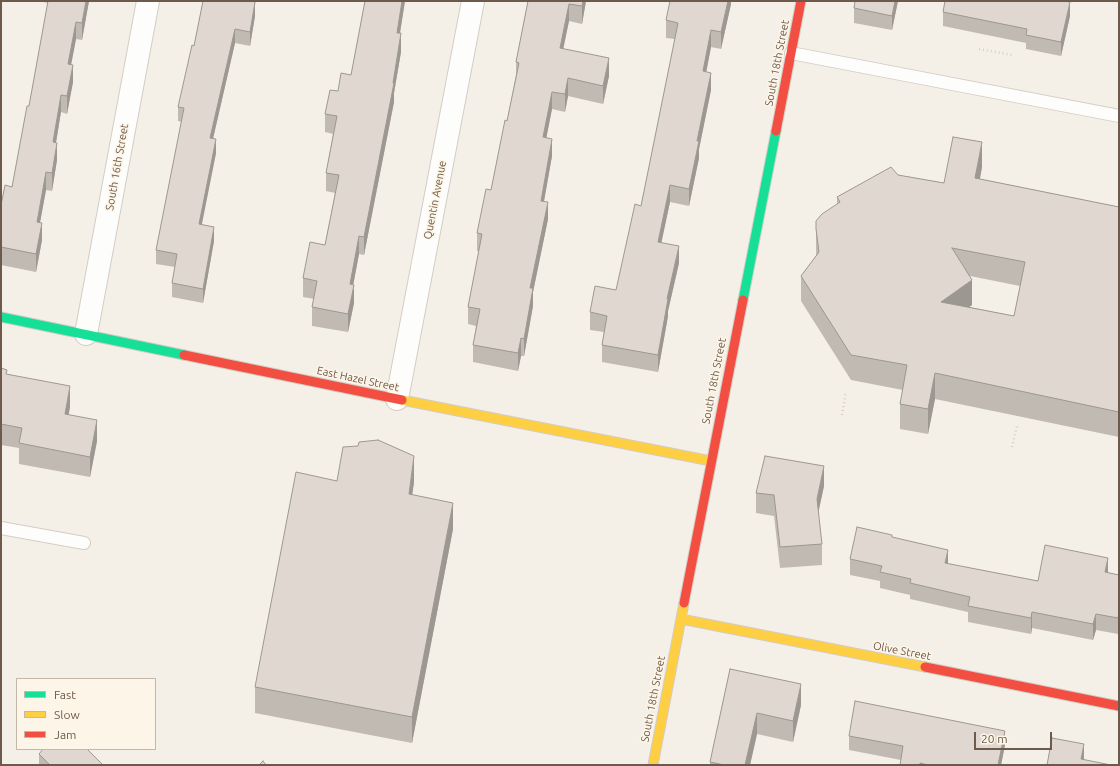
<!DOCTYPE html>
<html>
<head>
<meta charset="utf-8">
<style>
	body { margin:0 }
	#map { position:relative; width:1120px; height:766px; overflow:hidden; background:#f4f0e7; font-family:Ubuntu,sans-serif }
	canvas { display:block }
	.frame { position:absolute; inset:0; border:2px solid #6e5a4c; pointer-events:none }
	.legend { position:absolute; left:16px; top:678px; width:140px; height:72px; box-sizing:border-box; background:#fdf6e8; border:1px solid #c4b8aa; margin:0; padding:5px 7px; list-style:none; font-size:12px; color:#6e5a4c }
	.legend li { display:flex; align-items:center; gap:8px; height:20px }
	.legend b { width:20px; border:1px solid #c4b8aa }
	.scale { position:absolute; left:974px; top:732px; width:78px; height:18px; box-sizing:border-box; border:2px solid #6e5a4c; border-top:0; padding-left:5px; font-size:12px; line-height:14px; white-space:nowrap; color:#6e5a4c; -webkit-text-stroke:3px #fdf6e8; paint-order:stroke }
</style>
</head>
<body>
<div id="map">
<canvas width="1120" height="766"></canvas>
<div class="frame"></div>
<ul class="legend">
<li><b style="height:5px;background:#16e098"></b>Fast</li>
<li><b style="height:5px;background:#ffcf43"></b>Slow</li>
<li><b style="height:5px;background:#f24e42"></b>Jam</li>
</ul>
<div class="scale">20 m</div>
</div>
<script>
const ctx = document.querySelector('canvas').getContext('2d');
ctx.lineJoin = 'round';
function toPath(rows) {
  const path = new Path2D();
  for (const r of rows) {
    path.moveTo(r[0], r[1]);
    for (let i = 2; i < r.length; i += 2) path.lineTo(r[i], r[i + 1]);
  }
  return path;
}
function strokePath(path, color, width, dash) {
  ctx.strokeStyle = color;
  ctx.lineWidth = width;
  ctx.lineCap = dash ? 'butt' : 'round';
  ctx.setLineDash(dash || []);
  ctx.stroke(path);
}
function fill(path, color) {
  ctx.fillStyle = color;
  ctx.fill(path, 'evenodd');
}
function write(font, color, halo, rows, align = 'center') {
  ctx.font = font + ' Ubuntu,sans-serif';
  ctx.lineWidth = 3;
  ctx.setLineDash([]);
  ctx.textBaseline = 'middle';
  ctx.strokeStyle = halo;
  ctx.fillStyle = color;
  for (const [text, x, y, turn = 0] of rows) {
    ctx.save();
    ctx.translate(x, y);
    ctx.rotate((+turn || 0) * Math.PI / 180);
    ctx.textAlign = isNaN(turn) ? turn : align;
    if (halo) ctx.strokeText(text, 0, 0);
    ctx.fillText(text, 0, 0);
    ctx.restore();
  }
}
const path = toPath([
	[979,49,1012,55],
	[842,415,846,392],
	[1012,447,1017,426]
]);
const lane = toPath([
	[791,53,1119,116],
	[1,528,84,543]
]);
const street = toPath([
	[86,334,148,1],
	[397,399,473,1]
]);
const fast = toPath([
	[743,300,776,131],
	[1,317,184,355]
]);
const slow = toPath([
	[402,400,711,461],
	[681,619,925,667],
	[653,765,684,603]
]);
const jam = toPath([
	[776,131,801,1],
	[184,355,402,400],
	[684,603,743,300],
	[925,667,1119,706]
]);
const wall = toPath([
	[38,1,89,1,82,40,76,39,71,64,73,82,67,114,61,112,56,143,57,160,52,191,46,190,40,222,42,240,36,272,1,265,1,205,12,187,29,106,48,3],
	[203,1,254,1,255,16,250,46,235,43,213,138,216,153,201,225,214,241,203,303,172,297,172,283,175,267,156,264,156,250,182,122,178,121,178,107,194,46],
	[365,1,405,1,400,33,401,52,394,93,394,102,364,255,359,254,353,285,354,303,348,332,312,326,312,307,314,299,303,297,303,278,325,245,335,193,326,191,326,173,333,134,325,132,325,114,338,91,351,75],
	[528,1,586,1,582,24,569,21,563,48,609,76,603,104,568,96,565,112,552,109,546,138,552,156,544,201,548,219,533,292,533,306,524,356,521,356,518,371,473,362,473,345,476,326,468,324,468,307,479,251,477,251,477,233,491,190,507,121,516,75,516,62],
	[731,1,731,4,721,49,711,47,706,72,711,90,699,149,699,158,689,206,670,202,661,242,679,263,668,311,668,316,658,372,602,362,602,345,604,332,590,330,590,312,616,290,641,206,675,39,666,38,666,20],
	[855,1,898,1,892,30,854,23,854,8],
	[943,12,1070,16,1061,56,1026,49,1026,43,943,26],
	[982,167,980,179,1119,207,1119,437,935,399,928,434,900,429,900,404,903,390,851,380,801,301,801,276,816,256,816,229,837,204,837,197,898,175,944,183],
	[970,276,1020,286,1014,316,969,307,972,305],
	[1,368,7,375,70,407,68,415,97,441,90,477,19,464,19,448,1,445],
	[414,482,412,494,453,529,412,743,255,713,255,687],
	[824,486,818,512,822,544,822,565,780,568,774,516,756,513,756,493],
	[892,538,948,564,1038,581,1108,573,1119,575,1118,634,1096,630,1093,640,1032,628,1031,634,968,622,968,612,910,599,910,595,880,588,880,581,850,575,850,559],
	[730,669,801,705,793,742,757,734,750,765,710,765,710,762],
	[849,736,1005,745,1001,765,900,765,901,760,849,750],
	[39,754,103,765,39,765]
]);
const shadedWall = toPath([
	[86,1,89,1,82,40,82,23],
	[402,1,405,1,397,51,397,33],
	[583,1,586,1,582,24,582,6],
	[728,1,731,1,731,4,721,49,721,32],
	[895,1,898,1,892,30,892,16],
	[255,2,255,16,250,46,250,32],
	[1070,2,1070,16,1061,56,1061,42],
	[569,4,569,21,560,65,560,48],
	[76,22,76,39,68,81,68,64],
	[235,29,235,43,210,152,210,138],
	[711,30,711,47,703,89,703,71],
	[401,33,401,52,394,93,394,102,364,255,364,237,393,83],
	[609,58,609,76,603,104,603,86],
	[73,65,73,82,67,114,67,96],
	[711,73,711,90,699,149,699,158,689,206,689,189,697,141],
	[568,78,568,96,565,112,565,94],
	[552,92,552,109,543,155,543,137],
	[61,95,61,112,53,160,53,142],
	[216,139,216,153,199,239,199,224],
	[552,139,552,156,541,218,541,201],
	[982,142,982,167,975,204,975,178],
	[57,143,57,160,52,191,52,173],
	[46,172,46,190,37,239,37,222],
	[670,185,670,202,658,259,658,242],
	[548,202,548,219,533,292,533,306,524,356,524,339,530,288],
	[42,223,42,240,36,272,36,254],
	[214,227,214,241,203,303,203,289],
	[359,236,359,254,350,302,350,284],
	[679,246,679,263,668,311,668,316,658,372,658,355,667,299],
	[972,280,972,305,941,327,941,302],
	[354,285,354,303,348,332,348,314],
	[521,338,521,356,518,371,518,353],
	[935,373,935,399,928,434,928,409],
	[70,386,70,407,65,435,65,414],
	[97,420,97,441,90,477,90,457],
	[414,456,414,482,409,519,409,494],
	[824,466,824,486,817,519,817,499],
	[453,503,453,529,412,743,412,717],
	[948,550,948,566,945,563],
	[1108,558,1108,574,1105,572],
	[1032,612,1032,628,1031,634,1031,618],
	[1119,613,1119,629,1118,634,1118,618],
	[1096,614,1096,630,1093,640,1093,624],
	[801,684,801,705,793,742,793,721],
	[757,713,757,734,750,765,745,765],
	[1005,731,1005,745,1001,765,998,765],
	[1084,744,1084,761,1081,759]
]);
const building = toPath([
	[48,1,86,1,82,23,76,22,68,64,73,65,67,96,61,95,53,142,57,143,52,173,46,172,37,222,42,223,36,254,1,247,1,205,5,185,12,187,27,106,29,106,48,1],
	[203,1,251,1,255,2,250,32,235,29,210,138,216,139,199,224,214,227,203,289,172,283,177,254,156,250,184,108,178,107,192,45,194,46,203,1],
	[365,1,402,1,397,33,401,33,393,83,394,83,364,237,359,236,350,284,354,285,348,314,312,307,317,281,303,278,310,242,325,245,339,175,326,173,337,116,325,114,330,90,338,91,341,73,351,75,365,1],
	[528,1,583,1,582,6,569,4,560,48,609,58,603,86,568,78,565,94,552,92,543,137,552,139,541,201,548,202,530,288,533,288,524,339,521,338,518,353,473,345,480,309,468,307,482,234,477,233,486,189,491,190,505,120,507,121,519,63,516,62,528,1],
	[670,1,728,1,721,32,711,30,703,71,711,73,697,141,699,141,689,189,670,185,658,242,679,246,667,299,668,299,658,355,602,345,607,316,590,312,595,286,616,290,635,204,641,206,678,23,666,20,670,1],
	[855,1,895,1,892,16,854,8,855,1],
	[945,1,1063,1,1070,2,1061,42,1026,35,1027,29,943,12,945,1],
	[953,137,982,142,975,178,1119,207,1119,412,935,373,928,409,900,404,907,365,851,355,801,276,819,252,816,229,816,221,822,214,840,202,837,197,891,167,898,175,944,183,953,137],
	[952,248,1025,262,1014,316,941,302,972,280,952,248],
	[1,368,7,370,6,374,70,386,65,414,97,420,90,457,19,443,22,428,1,424,1,368],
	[378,440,414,456,409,494,453,503,412,717,255,687,296,472,337,481,343,447,358,446,359,442,378,440],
	[765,456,824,466,817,499,822,544,780,547,774,495,756,493,765,456],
	[857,527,892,535,892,537,948,550,945,563,1038,581,1045,545,1108,558,1105,572,1119,575,1119,613,1118,618,1096,614,1093,624,1032,612,1031,618,968,606,970,597,910,583,911,579,880,572,882,566,850,559,857,527],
	[730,669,801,684,793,721,757,713,745,765,724,765,710,762,730,669],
	[855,701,1005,731,998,765,928,765,920,763,920,765,900,765,903,746,849,736,855,701],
	[1052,738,1084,744,1081,759,1111,765,1047,765,1052,738],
	[43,749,87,749,103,765,50,765,39,754,43,749],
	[263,761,266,765,259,765,263,761]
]);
const streetNames = [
	["South 18th Street",777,63,-79],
	["South 16th Street",117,167,-80],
	["Quentin Avenue",435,200,-79],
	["East Hazel Street",358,379,12],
	["South 18th Street",714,381,-79],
	["Olive Street",902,651,11],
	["South 18th Street",653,699,-79]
];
strokePath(lane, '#d3cdc6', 14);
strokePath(street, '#d3cdc6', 24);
strokePath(fast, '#d2ccc4', 11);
strokePath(slow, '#d2ccc4', 11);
strokePath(jam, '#d2ccc4', 11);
strokePath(path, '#d6cfc9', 2.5, [1, 3]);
strokePath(lane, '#fdfdfb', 12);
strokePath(street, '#fdfdfb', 22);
strokePath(fast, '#16e098', 9);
strokePath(slow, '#ffcf43', 9);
strokePath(jam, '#f24e42', 9);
fill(wall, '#c1bab3');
fill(shadedWall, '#9d9792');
fill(building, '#e0d8d0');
strokePath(building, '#9d9792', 1);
write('11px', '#6e5a4c', '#fdf6e8', streetNames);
</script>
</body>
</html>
